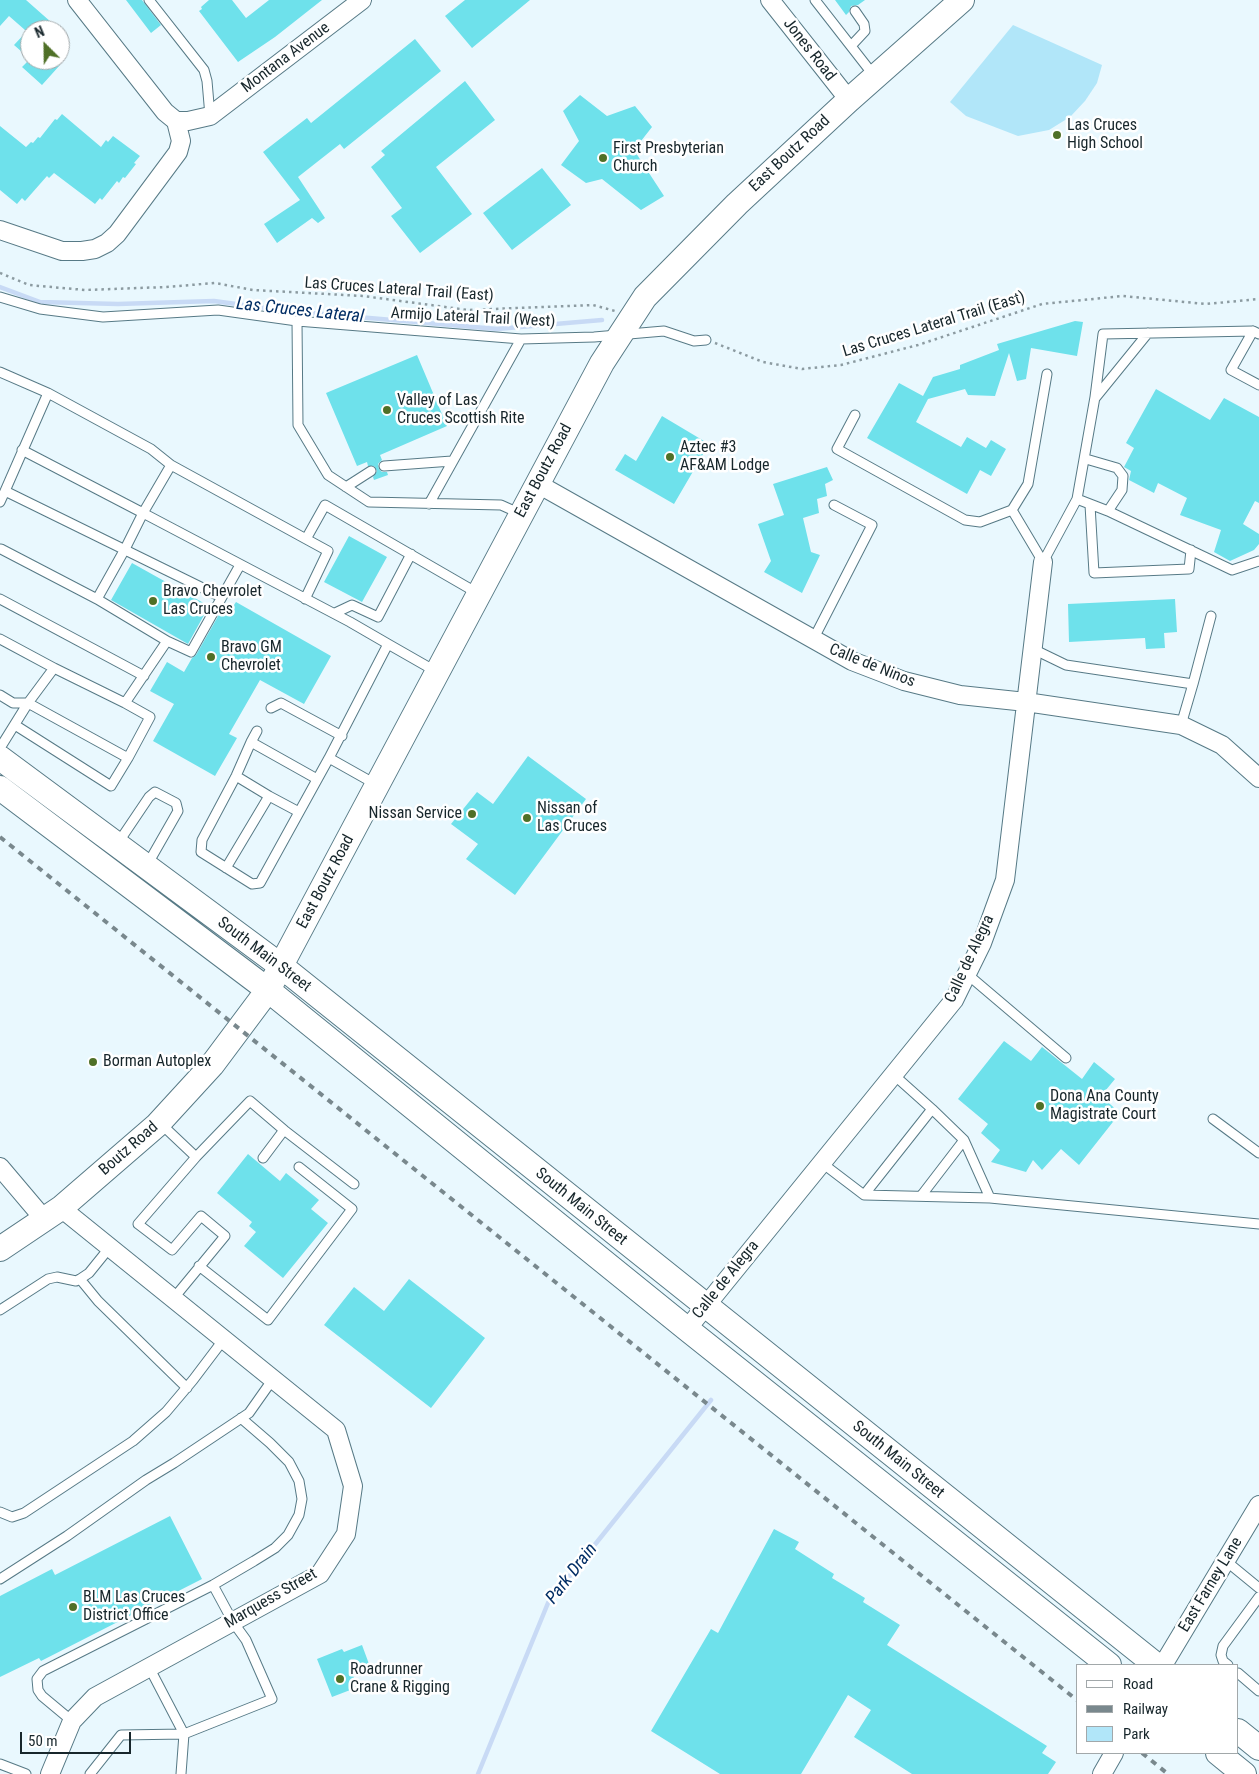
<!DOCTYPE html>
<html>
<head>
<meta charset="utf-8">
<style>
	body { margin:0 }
	#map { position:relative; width:1259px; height:1774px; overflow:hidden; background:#e9f8fe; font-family:"Roboto Condensed",sans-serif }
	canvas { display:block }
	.legend { position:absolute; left:1076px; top:1664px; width:162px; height:90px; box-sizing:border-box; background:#fff; border:1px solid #a2a8aa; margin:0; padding:6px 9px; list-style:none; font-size:15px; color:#17262b }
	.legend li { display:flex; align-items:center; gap:10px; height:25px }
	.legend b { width:25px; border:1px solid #a2a8aa }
	.north { position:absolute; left:20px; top:20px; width:50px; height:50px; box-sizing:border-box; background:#fff; border:1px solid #a2a8aa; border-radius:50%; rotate:337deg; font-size:14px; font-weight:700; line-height:20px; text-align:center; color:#17262b }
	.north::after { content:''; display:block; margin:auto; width:18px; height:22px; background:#4f7027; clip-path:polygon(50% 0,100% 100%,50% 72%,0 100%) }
	.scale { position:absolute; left:20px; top:1732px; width:111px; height:22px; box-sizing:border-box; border:2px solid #17262b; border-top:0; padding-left:6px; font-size:15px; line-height:18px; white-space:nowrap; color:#17262b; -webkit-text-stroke:4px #fff; paint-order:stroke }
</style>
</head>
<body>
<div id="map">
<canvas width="1259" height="1774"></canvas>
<ul class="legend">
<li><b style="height:6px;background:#fff"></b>Road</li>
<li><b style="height:6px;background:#79888d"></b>Railway</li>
<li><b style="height:14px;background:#b1e6f9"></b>Park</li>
</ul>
<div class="north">N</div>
<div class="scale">50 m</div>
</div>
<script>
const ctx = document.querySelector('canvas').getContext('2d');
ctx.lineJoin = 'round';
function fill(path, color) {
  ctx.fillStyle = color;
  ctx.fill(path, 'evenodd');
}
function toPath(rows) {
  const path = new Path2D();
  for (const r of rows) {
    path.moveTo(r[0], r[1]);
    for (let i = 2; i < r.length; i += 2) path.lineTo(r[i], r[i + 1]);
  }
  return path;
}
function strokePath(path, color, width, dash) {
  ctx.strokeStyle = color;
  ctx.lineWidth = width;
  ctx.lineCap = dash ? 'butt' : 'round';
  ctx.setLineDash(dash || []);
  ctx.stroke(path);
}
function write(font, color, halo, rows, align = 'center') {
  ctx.font = font + ' "Roboto Condensed",sans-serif';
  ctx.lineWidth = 5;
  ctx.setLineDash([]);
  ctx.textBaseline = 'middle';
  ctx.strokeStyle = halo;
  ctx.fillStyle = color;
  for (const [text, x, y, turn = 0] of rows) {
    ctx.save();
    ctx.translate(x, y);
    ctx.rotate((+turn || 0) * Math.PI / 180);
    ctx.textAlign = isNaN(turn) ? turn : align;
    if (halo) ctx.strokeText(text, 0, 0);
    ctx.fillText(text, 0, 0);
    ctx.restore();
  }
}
const green = toPath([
	[1013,25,1102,65,1097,83,1085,101,1070,117,1049,130,1018,136,966,116,950,102]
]);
const stream = toPath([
	[0,287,40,302,118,304,214,301,288,311,497,329,602,320],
	[478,1774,548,1603,711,1400]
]);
const building = toPath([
	[0,0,26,0,60,30,30,30,30,59,14,45,28,30,25,30,9,16,0,26],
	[126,0,142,0,161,25,151,33],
	[209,0,232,0,246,18,269,0,322,0,275,37,238,62,199,11,202,9,201,7],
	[465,0,530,0,472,48,445,16],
	[835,0,865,0,858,5,851,6,849,12,846,15],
	[415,39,441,71,344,149,340,144,298,177,325,218,318,223,312,218,277,243,264,224,300,200,263,152,307,118,311,123],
	[29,60,53,60,60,65,42,85,22,67],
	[465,81,495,120,436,167,472,214,420,253,391,216,402,208,371,167,385,155,381,151],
	[580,95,607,116,635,106,652,127,634,150,664,196,641,210,602,179,586,183,561,165,579,141,563,111],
	[62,114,101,147,106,140,108,142,113,136,140,156,134,163,136,164,125,178,123,177,119,183,117,181,102,200,100,198,95,204,54,173,49,178,47,176,25,201,22,198,17,204,0,190,0,126,26,147,31,142,33,143,38,137,40,138,55,119,57,120],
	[542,168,571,205,512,250,483,213],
	[1075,321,1083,322,1077,356,1031,348,1026,379,1017,381,1009,353,995,396,968,395,965,389,928,399,916,422,961,447,967,437,986,448,991,440,1006,449,991,476,980,470,967,494,867,438,899,383,923,396,933,377,960,369,960,365,999,350,997,344],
	[417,355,447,426,380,455,382,460,378,464,379,469,382,472,387,472,388,475,374,480,373,477,377,471,374,466,368,466,367,462,357,466,326,393],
	[1156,389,1210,420,1224,398,1259,417,1259,503,1255,501,1243,524,1259,534,1259,544,1254,550,1230,561,1214,552,1221,530,1180,515,1187,498,1158,483,1154,493,1129,480,1131,471,1124,467,1134,448,1126,443],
	[662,416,709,444,674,504,615,470,625,454,636,461],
	[827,467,833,480,825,484,827,496,817,499,819,513,803,518,811,552,820,555,802,593,764,572,771,561,758,524,784,515,773,484],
	[349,536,387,557,362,602,324,582],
	[132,563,209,606,188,644,111,600],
	[1175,599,1177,632,1164,633,1165,648,1146,649,1145,638,1069,642,1068,604],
	[236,602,331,656,304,704,260,680,229,734,237,738,215,776,153,741,174,704,150,691,167,662,184,672,192,658,196,655,225,604,232,608],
	[528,756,586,799,515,895,466,859,478,844,451,824,477,792,493,804],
	[1004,1041,1031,1061,1042,1047,1082,1079,1094,1062,1115,1079,1101,1096,1120,1113,1079,1165,1061,1149,1042,1170,1033,1160,1026,1172,991,1162,1000,1150,981,1133,988,1124,958,1099],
	[248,1154,280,1181,286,1173,319,1200,311,1209,328,1223,283,1278,244,1246,256,1232,249,1226,252,1222,217,1193],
	[409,1279,485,1338,431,1408,324,1325,354,1287,384,1311],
	[170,1516,202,1579,41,1661,39,1658,0,1677,0,1596,52,1569,55,1575],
	[774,1529,799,1542,795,1549,834,1574,832,1578,865,1598,863,1602,900,1625,887,1645,1047,1746,1042,1753,1056,1762,1048,1774,912,1774,854,1737,871,1710,848,1695,801,1774,720,1774,651,1731,711,1629,718,1633],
	[362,1645,369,1664,351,1671,358,1687,332,1697,317,1659,342,1649,344,1652]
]);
const path = toPath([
	[0,273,29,285,85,290,166,287,215,283,253,290,363,296,468,310,593,305,615,311],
	[715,343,763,362,802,369,841,365,918,345,1042,304,1123,296,1206,304,1259,299]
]);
const service = toPath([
	[149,0,204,70,207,81,210,116],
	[815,0,875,77],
	[851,46,865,31,864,24,855,11],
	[0,297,40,309,103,317,218,310,297,321,521,339,594,337,664,331,694,341,706,340],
	[297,321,298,425,328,475,369,502,501,505,521,514],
	[1253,331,1231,370,1259,385],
	[0,372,48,393,151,449,171,465,306,539,325,505,479,594],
	[1096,397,1148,333],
	[855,415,837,449,965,520,980,522,1012,510],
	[22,450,143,513,171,465],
	[1086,459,1117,468,1123,476,1122,490,1108,511],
	[384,466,452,461],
	[346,487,371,471],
	[5,491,48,393],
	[1077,499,1108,511,1232,570,1259,561],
	[0,502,5,491,221,597],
	[429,504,521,339],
	[1090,505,1094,573,1189,569,1191,550],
	[1,549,97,599],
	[1043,562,1077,499,1095,397,1103,334,1253,331,1259,334],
	[1043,562,1012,510,1028,484,1047,374],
	[0,599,144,676],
	[305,599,328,551,306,539],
	[335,613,352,605,378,617,411,554],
	[0,639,54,668],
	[813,640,872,525,834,505],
	[167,641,191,652,240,565],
	[1033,649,1066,665,1193,684,1181,725],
	[1193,684,1211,616],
	[0,695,13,703,28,703,128,758],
	[271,708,281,703,342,736],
	[15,725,111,786,128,758,150,717,125,703],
	[251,742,257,731],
	[0,748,28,703,54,668,125,703,167,641,97,599,125,549,143,513,350,622,388,644],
	[329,758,388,644,437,672],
	[236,776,269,796],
	[317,779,251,742,236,776,202,840,201,852,252,884,260,883,329,758,377,785],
	[118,843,149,797,155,792,176,803,178,811,146,867],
	[226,868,269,796,299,812],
	[967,974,1066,1058],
	[932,1109,964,1140,990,1198,1259,1224],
	[1213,1119,1259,1153],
	[159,1122,196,1157,138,1224,172,1250,201,1216,225,1236,173,1299],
	[284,1130,354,1184],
	[196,1157,250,1101,284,1130,263,1158],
	[822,1163,864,1195,932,1109,894,1075],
	[864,1195,990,1198],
	[921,1196,964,1140],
	[199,1266,268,1320,352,1209,299,1167],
	[80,1279,98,1301,187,1388],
	[0,1310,48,1279,57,1277,76,1281,80,1279,89,1273,110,1247],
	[0,1512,12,1517,24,1513,133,1441,166,1412,193,1380,224,1339],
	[1226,1561,1259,1588],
	[0,1579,67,1536,146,1480,174,1463,249,1413,273,1379],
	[1228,1665,1223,1661,1221,1655,1223,1646,1259,1597],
	[149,1667,184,1734,181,1774],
	[1238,1673,1259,1691],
	[72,1721,42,1696,38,1690,37,1679,43,1671,213,1585,254,1561,275,1548,288,1535,299,1515,302,1499,299,1481,289,1462,270,1443,241,1418],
	[0,1764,26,1774],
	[90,1774,121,1735,184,1734,272,1699,246,1640,233,1622,213,1585]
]);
const minor = toPath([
	[770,0,849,100],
	[176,121,188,121,210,116,362,0],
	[0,230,62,251,82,251,95,249,107,243,117,234,178,152,181,141,176,121,165,112,77,0],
	[538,484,852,661,904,681,960,695,1026,702,1181,725,1222,745,1259,778],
	[0,1167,44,1219],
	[687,1329,954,1000,982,943,1005,880,1043,562],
	[1163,1665,1259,1505],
	[50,1774,72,1721,95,1697,320,1574,346,1534,353,1486,336,1430,61,1208],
	[1102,1774,1114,1753]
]);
const secondary = toPath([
	[0,758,281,966,1156,1665],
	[0,788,268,990,687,1329,1109,1665],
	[0,1249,61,1208,157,1125,212,1065,268,990,602,363,645,297,737,204,849,100,962,0],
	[1238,1731,1259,1748],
	[1218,1753,1244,1774]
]);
const rail = toPath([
	[0,837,1078,1701],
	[1142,1753,1168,1774]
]);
const markers = [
	[1057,135,5,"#4f7027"],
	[603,158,5,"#4f7027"],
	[387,410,5,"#4f7027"],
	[670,457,5,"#4f7027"],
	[153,601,5,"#4f7027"],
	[211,657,5,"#4f7027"],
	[472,814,5,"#4f7027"],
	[527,818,5,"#4f7027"],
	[93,1062,5,"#4f7027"],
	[1040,1106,5,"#4f7027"],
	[73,1607,5,"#4f7027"],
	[340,1679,5,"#4f7027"]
];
const streetNames = [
	["Jones Road",809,50,52],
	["Montana Avenue",286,58,-37],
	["East Boutz Road",790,154,-43],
	["Las Cruces Lateral Trail (East)",399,290,4],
	["Armijo Lateral Trail (West)",473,318,3],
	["Las Cruces Lateral Trail (East)",934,325,-17],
	["East Boutz Road",544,471,-62],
	["Calle de Ninos",872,666,22],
	["East Boutz Road",326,882,-62],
	["South Main Street",264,955,37],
	["Calle de Alegra",970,959,-65],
	["Boutz Road",129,1149,-41],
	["South Main Street",581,1207,39],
	["Calle de Alegra",726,1280,-51],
	["South Main Street",898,1460,39],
	["East Farney Lane",1211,1585,-59],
	["Marquess Street",271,1599,-30]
];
const poiNames = [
	["Las Cruces",1067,126],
	["High School",1067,144],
	["First Presbyterian",613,149],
	["Church",613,167],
	["Valley of Las",397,401],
	["Cruces Scottish Rite",397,419],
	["Aztec #3",680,448],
	["AF&AM Lodge",680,466],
	["Bravo Chevrolet",163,592],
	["Las Cruces",163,610],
	["Bravo GM",221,648],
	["Chevrolet",221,666],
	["Nissan of",537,809],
	["Las Cruces",537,827],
	["Nissan Service",462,814,"right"],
	["Borman Autoplex",103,1062],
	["Dona Ana County",1050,1097],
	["Magistrate Court",1050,1115],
	["BLM Las Cruces",83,1598],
	["District Office",83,1616],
	["Roadrunner",350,1670],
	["Crane & Rigging",350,1688]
];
const waterNames = [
	["Las Cruces Lateral",300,311,6],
	["Park Drain",572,1574,-52]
];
fill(green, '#b1e6f9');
strokePath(stream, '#c8daf5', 4.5);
fill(building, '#6ee1eb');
strokePath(service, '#577a86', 11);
strokePath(minor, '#577a86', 20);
strokePath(secondary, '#577a86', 26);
strokePath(path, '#8c9ba1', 2.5, [2.5, 4]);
strokePath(service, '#fff', 9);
strokePath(minor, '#fff', 18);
strokePath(secondary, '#fff', 24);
strokePath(rail, '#79888d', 4, [6, 6]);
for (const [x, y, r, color] of markers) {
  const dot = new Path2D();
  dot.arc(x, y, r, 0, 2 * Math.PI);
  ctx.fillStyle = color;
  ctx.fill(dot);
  strokePath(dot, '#fff', 2);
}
write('16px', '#17262b', '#fff', streetNames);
write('16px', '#17262b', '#fff', poiNames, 'left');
write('italic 18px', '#022e65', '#fff', waterNames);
</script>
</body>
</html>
